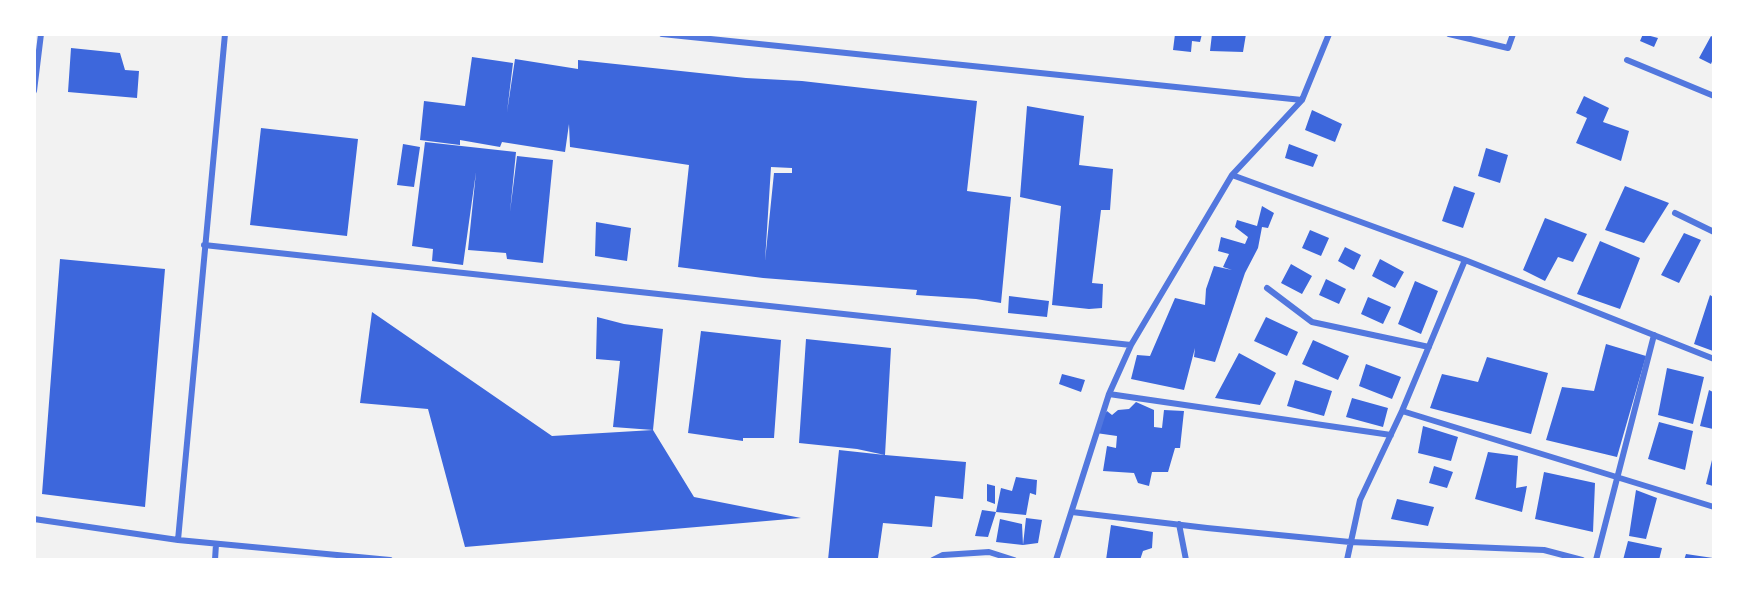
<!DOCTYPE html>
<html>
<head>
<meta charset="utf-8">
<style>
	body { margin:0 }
	#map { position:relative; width:1748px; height:594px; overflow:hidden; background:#f2f2f2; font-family:Figtree,sans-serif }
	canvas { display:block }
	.frame { position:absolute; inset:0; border:36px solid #fff; pointer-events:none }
</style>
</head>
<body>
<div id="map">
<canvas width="1748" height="594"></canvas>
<div class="frame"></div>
</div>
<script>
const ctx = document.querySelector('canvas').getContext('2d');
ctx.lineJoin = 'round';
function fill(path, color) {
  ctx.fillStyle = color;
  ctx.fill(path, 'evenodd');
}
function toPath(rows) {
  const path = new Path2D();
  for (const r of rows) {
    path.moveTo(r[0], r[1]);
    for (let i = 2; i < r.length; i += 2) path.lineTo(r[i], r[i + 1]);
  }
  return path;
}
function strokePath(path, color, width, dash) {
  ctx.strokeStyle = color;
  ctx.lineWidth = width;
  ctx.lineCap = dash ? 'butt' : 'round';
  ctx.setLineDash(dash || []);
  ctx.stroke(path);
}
const building = toPath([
	[1175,34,1202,34,1200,42,1192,41,1191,52,1173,50],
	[1212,34,1246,34,1243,52,1210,51],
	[1643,34,1658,38,1654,47,1640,41],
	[1711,36,1713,37,1713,59,1711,64,1699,58],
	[71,48,120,53,125,70,139,71,137,98,68,92],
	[472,57,513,63,507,112,515,59,578,69,578,60,746,78,802,81,977,101,967,191,1011,197,1001,303,976,299,916,295,917,290,763,278,678,267,689,165,570,147,569,124,565,152,502,142,500,147,460,140,460,145,420,140,424,101,465,106],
	[771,167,792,168,792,173,799,173,774,173,765,261],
	[1584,96,1609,108,1603,122,1629,131,1621,161,1576,143,1587,118,1576,113],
	[1027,106,1084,116,1079,165,1113,169,1110,210,1101,210,1092,283,1103,284,1102,308,1089,309,1052,305,1061,206,1020,197],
	[1312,110,1342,124,1335,142,1305,130],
	[261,128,358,139,347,236,250,225],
	[425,142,516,152,510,212,517,156,553,160,543,263,507,259,506,253,468,250,476,172,463,265,432,261,433,249,412,246],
	[403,144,420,147,414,187,397,185],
	[1289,144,1318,155,1313,167,1285,158],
	[1486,148,1508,155,1500,183,1478,176],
	[1454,186,1475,193,1463,228,1442,221],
	[1625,186,1669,203,1644,243,1605,230],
	[1262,206,1274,213,1268,228,1262,227,1258,248,1245,273,1215,362,1194,357,1195,348,1184,390,1131,379,1137,355,1150,356,1175,298,1205,305,1206,289,1214,266,1232,270,1223,267,1229,254,1218,251,1221,237,1245,244,1248,237,1235,227,1237,220,1257,226],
	[1545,218,1587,234,1573,262,1558,257,1545,281,1523,270],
	[596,222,631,228,627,261,595,256],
	[1310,230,1329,238,1321,256,1302,248],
	[1684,233,1701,240,1679,283,1661,275],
	[1600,241,1640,258,1620,309,1577,294],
	[1345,247,1361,255,1354,270,1338,261],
	[60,259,165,269,145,507,42,494],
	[1380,259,1404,272,1395,288,1372,276],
	[1291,264,1312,276,1302,294,1281,283],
	[1326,279,1346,289,1339,304,1319,295],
	[1415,281,1438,291,1421,334,1398,324],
	[1710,295,1713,297,1713,351,1694,344],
	[1009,296,1049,301,1047,317,1008,313],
	[1368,297,1391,307,1383,324,1361,314],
	[372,312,552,436,653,430,613,427,620,361,596,359,597,317,624,324,663,329,653,430,694,497,801,518,465,547,428,409,360,403],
	[1266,317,1298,332,1287,356,1254,341],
	[701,331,781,340,774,438,743,438,743,441,688,433],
	[806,339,891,348,885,455,966,462,963,499,935,496,932,527,883,523,878,558,828,560,839,450,885,455,857,449,799,443],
	[1313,340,1349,356,1338,380,1302,364],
	[1606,344,1646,356,1617,457,1546,440,1562,387,1594,391],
	[1239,353,1276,373,1260,405,1215,398],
	[1487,357,1548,373,1531,434,1430,408,1442,374,1478,382],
	[1366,364,1401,377,1392,399,1359,386],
	[1667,368,1704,377,1693,424,1658,415],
	[1062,374,1085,380,1081,392,1059,384],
	[1295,380,1332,391,1324,416,1287,406],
	[1709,390,1713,392,1713,429,1700,426],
	[1352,398,1388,408,1383,427,1346,417],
	[1136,402,1154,410,1154,427,1162,428,1164,410,1184,411,1180,448,1175,448,1168,472,1152,472,1149,486,1138,483,1134,473,1103,471,1107,446,1116,448,1117,436,1096,433,1101,420,1107,411,1112,415,1118,410,1129,409],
	[1659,422,1693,431,1685,470,1648,459],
	[1423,426,1458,437,1451,461,1418,453],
	[1488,452,1518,456,1516,488,1527,486,1522,512,1475,499],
	[1713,456,1713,486,1706,484],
	[1434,466,1453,472,1447,488,1429,483],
	[1544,472,1595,483,1593,532,1535,519],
	[1016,477,1037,480,1036,495,1030,493,1026,515,996,512,1001,488,1012,491],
	[987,484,995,486,995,504,987,501],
	[1636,490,1657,498,1646,539,1629,536],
	[1397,499,1434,507,1428,526,1391,519],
	[982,510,996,512,988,537,975,536],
	[1026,518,1042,520,1038,543,1023,545,996,542,1000,519,1022,524,1023,545],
	[1111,525,1153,532,1152,548,1143,551,1140,560,1106,560],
	[1628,541,1662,548,1659,560,1623,560],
	[1686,554,1713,558,1713,560,1684,560]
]);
const minor = toPath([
	[662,34,1302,100],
	[1449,34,1508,48,1513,34],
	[1627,60,1714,96],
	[34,91,41,34],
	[1232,175,1465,260,1714,359],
	[1675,213,1714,232],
	[204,245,1131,345],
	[1267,288,1312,322,1429,347],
	[1109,394,1391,435],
	[1402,411,1714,507],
	[1072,512,1207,528,1350,542,1544,550,1582,560],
	[34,519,178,540,390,560],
	[1179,524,1186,560],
	[178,540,225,34],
	[215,560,216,544],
	[933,560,943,555,989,552,1014,560],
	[1056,560,1109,394,1131,345,1232,175,1302,100,1329,34],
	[1347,560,1360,500,1402,411,1465,260],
	[1596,560,1654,335]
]);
fill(building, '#3d67dc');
strokePath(minor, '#5277de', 6);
</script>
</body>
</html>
